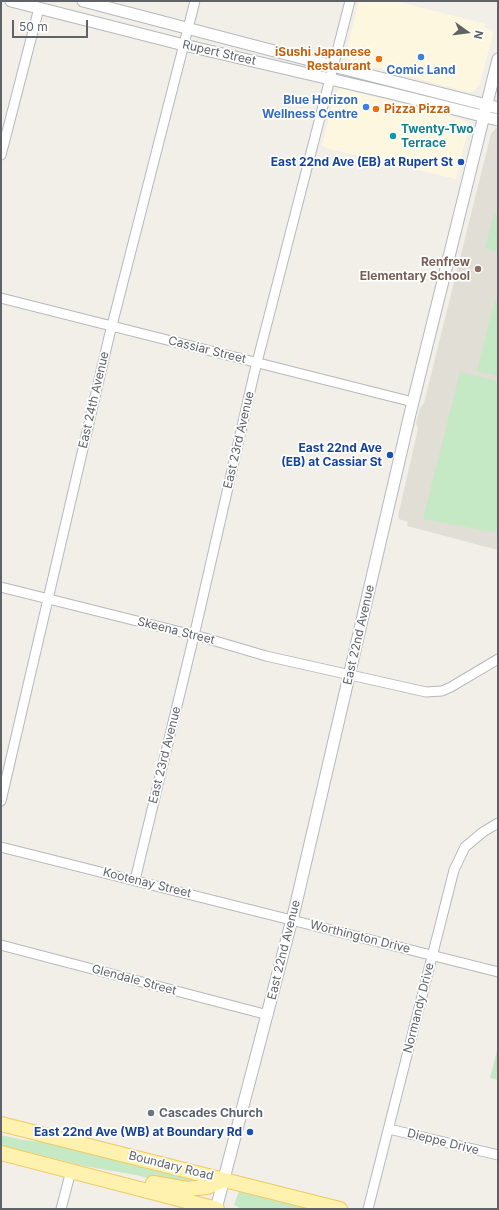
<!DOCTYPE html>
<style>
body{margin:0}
#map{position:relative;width:499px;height:1210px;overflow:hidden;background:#f1efe8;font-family:Inter,sans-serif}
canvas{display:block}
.frame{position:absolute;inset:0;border:2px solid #5f6368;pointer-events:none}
.north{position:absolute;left:447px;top:12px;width:40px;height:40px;-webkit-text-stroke:3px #fff;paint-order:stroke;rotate:104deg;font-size:11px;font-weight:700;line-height:16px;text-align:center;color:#5f6368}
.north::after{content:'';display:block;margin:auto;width:14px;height:18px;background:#5f6368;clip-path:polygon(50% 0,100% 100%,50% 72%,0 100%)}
.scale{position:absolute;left:12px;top:20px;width:76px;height:18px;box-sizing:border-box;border:2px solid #5f6368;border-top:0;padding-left:5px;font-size:12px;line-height:14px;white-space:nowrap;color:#5f6368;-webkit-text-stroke:3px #fff;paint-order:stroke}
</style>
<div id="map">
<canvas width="499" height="1210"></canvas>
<div class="frame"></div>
<div class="north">N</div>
<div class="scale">50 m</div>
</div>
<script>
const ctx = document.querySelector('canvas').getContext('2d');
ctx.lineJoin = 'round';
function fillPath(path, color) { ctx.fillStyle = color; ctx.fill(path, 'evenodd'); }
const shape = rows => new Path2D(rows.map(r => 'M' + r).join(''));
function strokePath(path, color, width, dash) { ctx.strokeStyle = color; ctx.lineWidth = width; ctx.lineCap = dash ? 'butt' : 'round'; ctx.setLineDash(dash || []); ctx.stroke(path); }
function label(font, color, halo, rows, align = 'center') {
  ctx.font = font + ' Inter,sans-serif'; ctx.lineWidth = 3.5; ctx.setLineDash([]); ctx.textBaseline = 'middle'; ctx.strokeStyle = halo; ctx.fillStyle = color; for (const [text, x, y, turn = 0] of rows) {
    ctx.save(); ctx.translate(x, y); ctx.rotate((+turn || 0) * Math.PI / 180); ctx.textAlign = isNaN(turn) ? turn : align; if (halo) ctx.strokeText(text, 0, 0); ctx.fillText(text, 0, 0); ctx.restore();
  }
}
fillPath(shape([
 [359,1,395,1,485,24,484,27,493,31,493,34,479,86,473,91,468,92,349,60,346,56,346,53],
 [344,89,461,119,466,122,469,126,456,179,326,148,322,145,335,96,338,90]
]), '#fef7e0');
fillPath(shape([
 [496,128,498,128,498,550,407,526,408,522,399,519,398,516,418,429,416,423,420,408,424,403,491,134]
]), '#e1ded6');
fillPath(shape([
 [494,214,498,215,498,252,485,248],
 [495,299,498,300,498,376,477,371],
 [460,372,498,381,498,533,423,519],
 [497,1051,498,1051,498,1080,490,1078],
 [1,1135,23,1140,52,1143,204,1182,167,1183,136,1175,84,1166,1,1145],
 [239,1191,316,1209,242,1209,234,1205]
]), '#c5e8c5');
const minor = shape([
 [1,155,39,8],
 [1,298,413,402],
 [1,587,205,638,266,656,426,692,442,691,451,687,498,659],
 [1,801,109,337,195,1],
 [1,847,498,972],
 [135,880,197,623,254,374,350,1],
 [1,945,268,1015],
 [389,1129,498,1155],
 [61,1209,71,1171],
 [368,1209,454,870,465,847,483,832,498,823]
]);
const tertiary = shape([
 [11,1,184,45,390,93,498,120],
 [83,1,282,53,498,108],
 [216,1209,295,908,410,414,498,59]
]);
const primary = shape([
 [1,1124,340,1209],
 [1,1153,217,1209],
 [153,1183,187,1189,207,1187,224,1180]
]);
strokePath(minor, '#b5b8bc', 11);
strokePath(tertiary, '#b5b8bc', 13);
strokePath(primary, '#f2c960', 16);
strokePath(minor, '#fff', 9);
strokePath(tertiary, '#fff', 11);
strokePath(primary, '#fff2af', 14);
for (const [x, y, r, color] of [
 [421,57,4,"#3f7fe0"],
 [379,59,4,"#e8710a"],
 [366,107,4,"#3f7fe0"],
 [376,109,4,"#e8710a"],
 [393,136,4,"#0f9aa8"],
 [461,162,4,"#1a4fb4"],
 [478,269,4,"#8d6e63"],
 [390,455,4,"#1a4fb4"],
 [151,1113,4,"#6b7280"],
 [250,1132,4,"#1a4fb4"]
]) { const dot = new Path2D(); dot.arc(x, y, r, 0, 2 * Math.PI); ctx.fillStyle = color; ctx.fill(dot); strokePath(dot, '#fff', 1.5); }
label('bold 12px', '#c56008', '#fff', [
 ["iSushi Japanese",371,52],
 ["Restaurant",371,66],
 ["Pizza Pizza",384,109,"left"]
], 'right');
label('12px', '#5f6368', '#fff', [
 ["Rupert Street",219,53,13],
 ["Cassiar Street",207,350,14],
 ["East 24th Avenue",94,400,-77],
 ["East 23rd Avenue",239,440,-77],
 ["Skeena Street",176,631,14],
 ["East 22nd Avenue",359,635,-77],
 ["East 23rd Avenue",165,755,-76],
 ["Kootenay Street",147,883,14],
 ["Worthington Drive",360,937,14],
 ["East 22nd Avenue",284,950,-76],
 ["Glendale Street",134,980,15],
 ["Normandy Drive",419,1008,-76],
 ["Dieppe Drive",443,1142,14],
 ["Boundary Road",171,1166,14]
]);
label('bold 12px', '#366cbe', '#fff', [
 ["Comic Land",421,70],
 ["Blue Horizon",358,100,"right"],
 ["Wellness Centre",358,114,"right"]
]);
label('bold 12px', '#0d838f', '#fff', [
 ["Twenty-Two",401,129],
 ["Terrace",401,143]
], 'left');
label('bold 12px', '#164399', '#fff', [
 ["East 22nd Ave (EB) at Rupert St",453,162],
 ["East 22nd Ave",382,448],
 ["(EB) at Cassiar St",382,462],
 ["East 22nd Ave (WB) at Boundary Rd",242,1132]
], 'right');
label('bold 12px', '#785e54', '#fff', [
 ["Renfrew",470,262],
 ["Elementary School",470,276]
], 'right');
label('bold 12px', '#5b616d', '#fff', [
 ["Cascades Church",159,1113]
], 'left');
</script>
